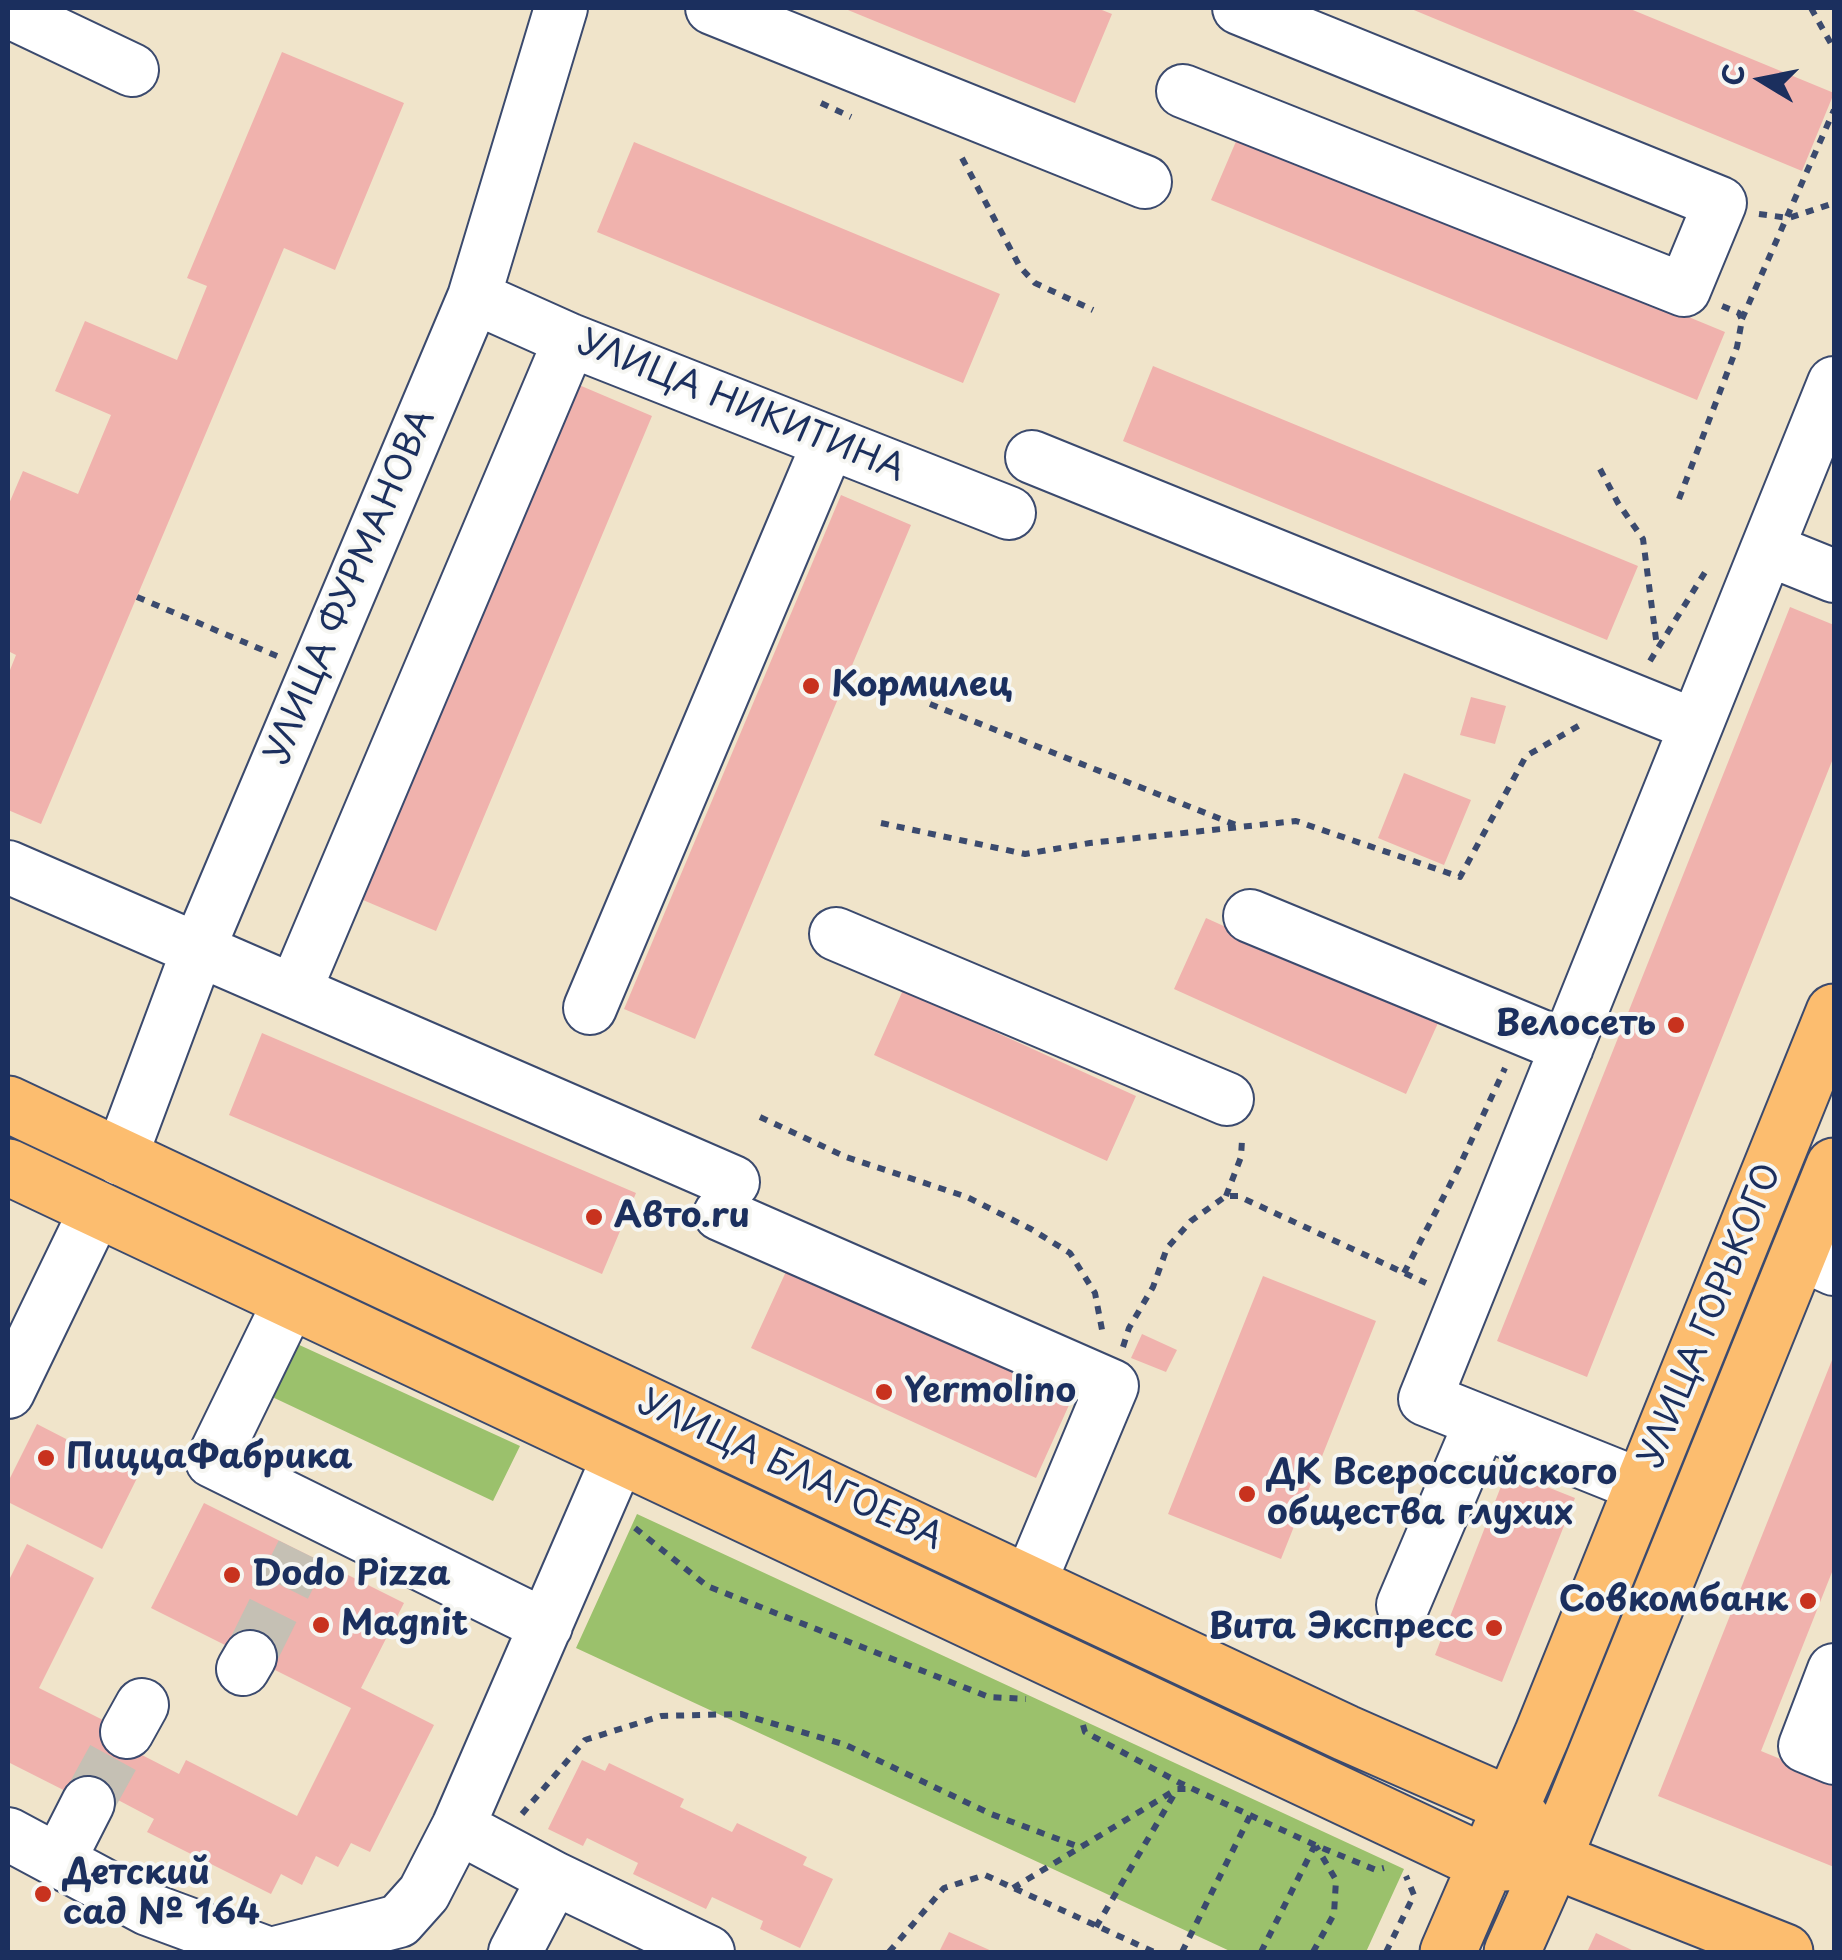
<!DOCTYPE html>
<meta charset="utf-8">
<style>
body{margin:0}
#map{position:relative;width:1842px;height:1960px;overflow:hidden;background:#f0e4ca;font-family:"Playpen Sans",sans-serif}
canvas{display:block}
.frame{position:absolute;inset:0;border:10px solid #1b2f5e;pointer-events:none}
.north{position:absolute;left:1712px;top:30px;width:100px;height:100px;-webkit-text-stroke:8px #f6f6f2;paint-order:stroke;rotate:280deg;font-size:28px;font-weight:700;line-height:40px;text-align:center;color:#1b2f5e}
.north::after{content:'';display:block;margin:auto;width:35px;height:45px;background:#1b2f5e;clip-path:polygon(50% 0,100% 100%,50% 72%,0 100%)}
</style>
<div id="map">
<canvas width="1842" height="1960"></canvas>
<div class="frame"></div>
<div class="north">С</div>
</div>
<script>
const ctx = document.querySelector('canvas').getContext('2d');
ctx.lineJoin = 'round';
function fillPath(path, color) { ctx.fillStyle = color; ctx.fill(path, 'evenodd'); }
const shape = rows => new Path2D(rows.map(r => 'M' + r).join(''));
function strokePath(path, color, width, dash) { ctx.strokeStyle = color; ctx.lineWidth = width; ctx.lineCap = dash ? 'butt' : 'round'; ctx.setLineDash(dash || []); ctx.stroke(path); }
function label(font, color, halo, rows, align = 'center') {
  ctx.font = font + ' "Playpen Sans",sans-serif'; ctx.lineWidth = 8; ctx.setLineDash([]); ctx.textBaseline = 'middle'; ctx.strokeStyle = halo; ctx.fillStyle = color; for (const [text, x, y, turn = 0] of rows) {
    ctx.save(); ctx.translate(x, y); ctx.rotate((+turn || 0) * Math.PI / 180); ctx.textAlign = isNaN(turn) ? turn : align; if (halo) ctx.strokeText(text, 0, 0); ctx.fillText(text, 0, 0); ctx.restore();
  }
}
fillPath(shape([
 [295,1343,520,1446,493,1501,268,1395],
 [637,1514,1404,1869,1366,1952,1232,1952,576,1648]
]), '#9bc16c');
fillPath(shape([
 [843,8,1097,8,1112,14,1075,103],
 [1409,8,1628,8,1834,93,1802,171],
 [282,52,404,103,335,270,284,248,41,824,8,810,8,675,16,655,8,651,8,506,23,471,78,494,111,415,55,391,85,321,177,360,207,286,187,278],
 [1240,132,1725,332,1697,400,1211,200],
 [634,142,1000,294,963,383,597,232],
 [1153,366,1638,566,1607,640,1123,441],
 [579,385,652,416,436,931,363,900],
 [841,495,911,525,695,1039,624,1009],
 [1790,607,1834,625,1834,756,1587,1377,1497,1341],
 [1471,697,1506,706,1495,744,1460,735],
 [1404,773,1471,800,1444,865,1378,838],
 [1206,918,1438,1023,1406,1094,1174,989],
 [903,990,1136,1096,1107,1161,874,1055],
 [262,1033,636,1193,602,1274,229,1115],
 [789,1265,1074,1394,1036,1478,751,1348],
 [1263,1276,1376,1321,1281,1559,1168,1514],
 [1142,1334,1177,1350,1166,1372,1131,1358],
 [1834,1355,1834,1567,1761,1751,1834,1781,1834,1867,1658,1796],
 [37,1424,138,1476,102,1549,8,1502,8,1482],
 [1507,1471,1575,1498,1502,1682,1435,1655],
 [204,1503,404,1603,361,1688,434,1725,370,1852,351,1843,338,1867,316,1856,302,1885,281,1874,271,1894,147,1832,154,1819,118,1800,111,1814,8,1762,8,1582,27,1544,94,1578,39,1688,147,1742,140,1754,179,1774,186,1760,297,1816,351,1708,151,1608],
 [582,1760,605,1771,609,1763,684,1799,680,1807,732,1832,737,1823,807,1857,803,1865,833,1879,800,1948,760,1929,763,1921,712,1897,706,1909,633,1874,638,1863,587,1838,583,1846,548,1829],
 [949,1932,994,1952,939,1952],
 [1596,1933,1636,1952,1587,1952]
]), '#f0b2ad');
strokePath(shape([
 [250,1657,302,1552],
 [88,1803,127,1732]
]), '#c5c0b4', 52, [52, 26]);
const minor = shape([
 [712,8,1145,182],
 [8,11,132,70],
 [1183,91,1684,290,1720,203,1239,8],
 [474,297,570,340,1009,513],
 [1032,457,1696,726,1767,549,1834,576],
 [1767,549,1834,383],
 [8,867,733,1182],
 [1250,916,1567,1047],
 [836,934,1227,1099],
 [295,990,570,340],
 [590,1008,829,442],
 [120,1159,198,950,474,297,561,8],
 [720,1214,1112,1386,1029,1584],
 [1799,1253,1834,1269],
 [290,1301,212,1461,546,1626],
 [8,1392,96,1210],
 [1642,1486,1425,1399,1696,726],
 [1403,1605,1481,1422],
 [243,1669,250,1657],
 [1834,1670,1805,1746,1834,1758],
 [127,1732,142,1705],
 [458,1827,554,1878,515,1952],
 [8,1834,148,1909,264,1952],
 [59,1860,88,1803],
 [554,1878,708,1952],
 [279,1952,399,1921,424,1893,458,1827,619,1456]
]);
const major = shape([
 [8,1104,1346,1733,1512,1806,1553,1860],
 [8,1167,1487,1864,1553,1860,1785,1952],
 [1448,1952,1542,1735,1834,1012],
 [1512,1952,1553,1860,1834,1166]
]);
strokePath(minor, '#3b4a6e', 56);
strokePath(major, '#3b4a6e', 59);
strokePath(shape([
 [1811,8,1834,49],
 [821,103,851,117],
 [962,158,1020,267,1035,283,1093,310],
 [1759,214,1789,218,1834,203],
 [1742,319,1834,110],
 [1600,469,1618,503,1643,539,1657,647],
 [1679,499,1737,347,1742,320,1739,313,1722,306],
 [137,597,277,656],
 [1650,661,1707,569],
 [930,704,1236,825],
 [881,823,1025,854,1090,843,1296,821,1460,877,1526,756,1580,725],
 [760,1117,846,1157,967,1197,1031,1229,1070,1253,1095,1293,1103,1335],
 [1226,1196,1241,1157,1242,1140],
 [1404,1273,1458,1169,1505,1068],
 [1123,1347,1129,1328,1153,1287,1167,1248,1191,1221,1226,1196,1238,1196,1426,1283],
 [635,1528,707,1586,989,1697,1026,1699],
 [1083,1725,1085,1732,1180,1783,1315,1845,1376,1870,1384,1868],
 [522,1814,585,1740,661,1716,741,1714,846,1745,991,1814,1082,1848],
 [1013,1888,1177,1789,1189,1789],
 [1096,1927,1175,1793],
 [889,1952,944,1888,985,1875,1154,1952],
 [1182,1952,1251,1814],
 [1261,1952,1315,1845],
 [1313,1952,1334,1914,1336,1880,1316,1846],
 [1386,1952,1414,1895,1406,1876]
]), '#3b4a6e', 6, [8, 8]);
strokePath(minor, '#fff', 52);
strokePath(major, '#fcbd6f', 55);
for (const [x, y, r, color] of [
 [811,686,10,"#c8321e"],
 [1676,1025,10,"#c8321e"],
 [594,1217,10,"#c8321e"],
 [884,1392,10,"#c8321e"],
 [46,1458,10,"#c8321e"],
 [1247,1494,10,"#c8321e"],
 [232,1575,10,"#c8321e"],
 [1808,1601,10,"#c8321e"],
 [321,1625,10,"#c8321e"],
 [1494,1628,10,"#c8321e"],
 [43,1894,10,"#c8321e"]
]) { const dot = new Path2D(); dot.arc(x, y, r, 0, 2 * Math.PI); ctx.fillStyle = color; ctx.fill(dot); strokePath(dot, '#f6f6f2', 4); }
label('35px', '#1b2f5e', '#f6f6f2', [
 ["УЛИЦА НИКИТИНА",741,407,22],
 ["УЛИЦА ФУРМАНОВА",351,587,-67],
 ["УЛИЦА ГОРЬКОГО",1711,1316,-68],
 ["УЛИЦА БЛАГОЕВА",790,1471,25]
]);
label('bold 35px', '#1b2f5e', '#f6f6f2', [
 ["Кормилец",831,686],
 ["Велосеть",1656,1025,"right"],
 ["Авто.ru",614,1217],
 ["Yermolino",904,1392],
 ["ПиццаФабрика",66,1458],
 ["ДК Всероссийского",1267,1474],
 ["общества глухих",1267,1514],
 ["Dodo Pizza",252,1575],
 ["Совкомбанк",1788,1601,"right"],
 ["Magnit",341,1625],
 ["Вита Экспресс",1474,1628,"right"],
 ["Детский",63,1874],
 ["сад № 164",63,1914]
], 'left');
</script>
